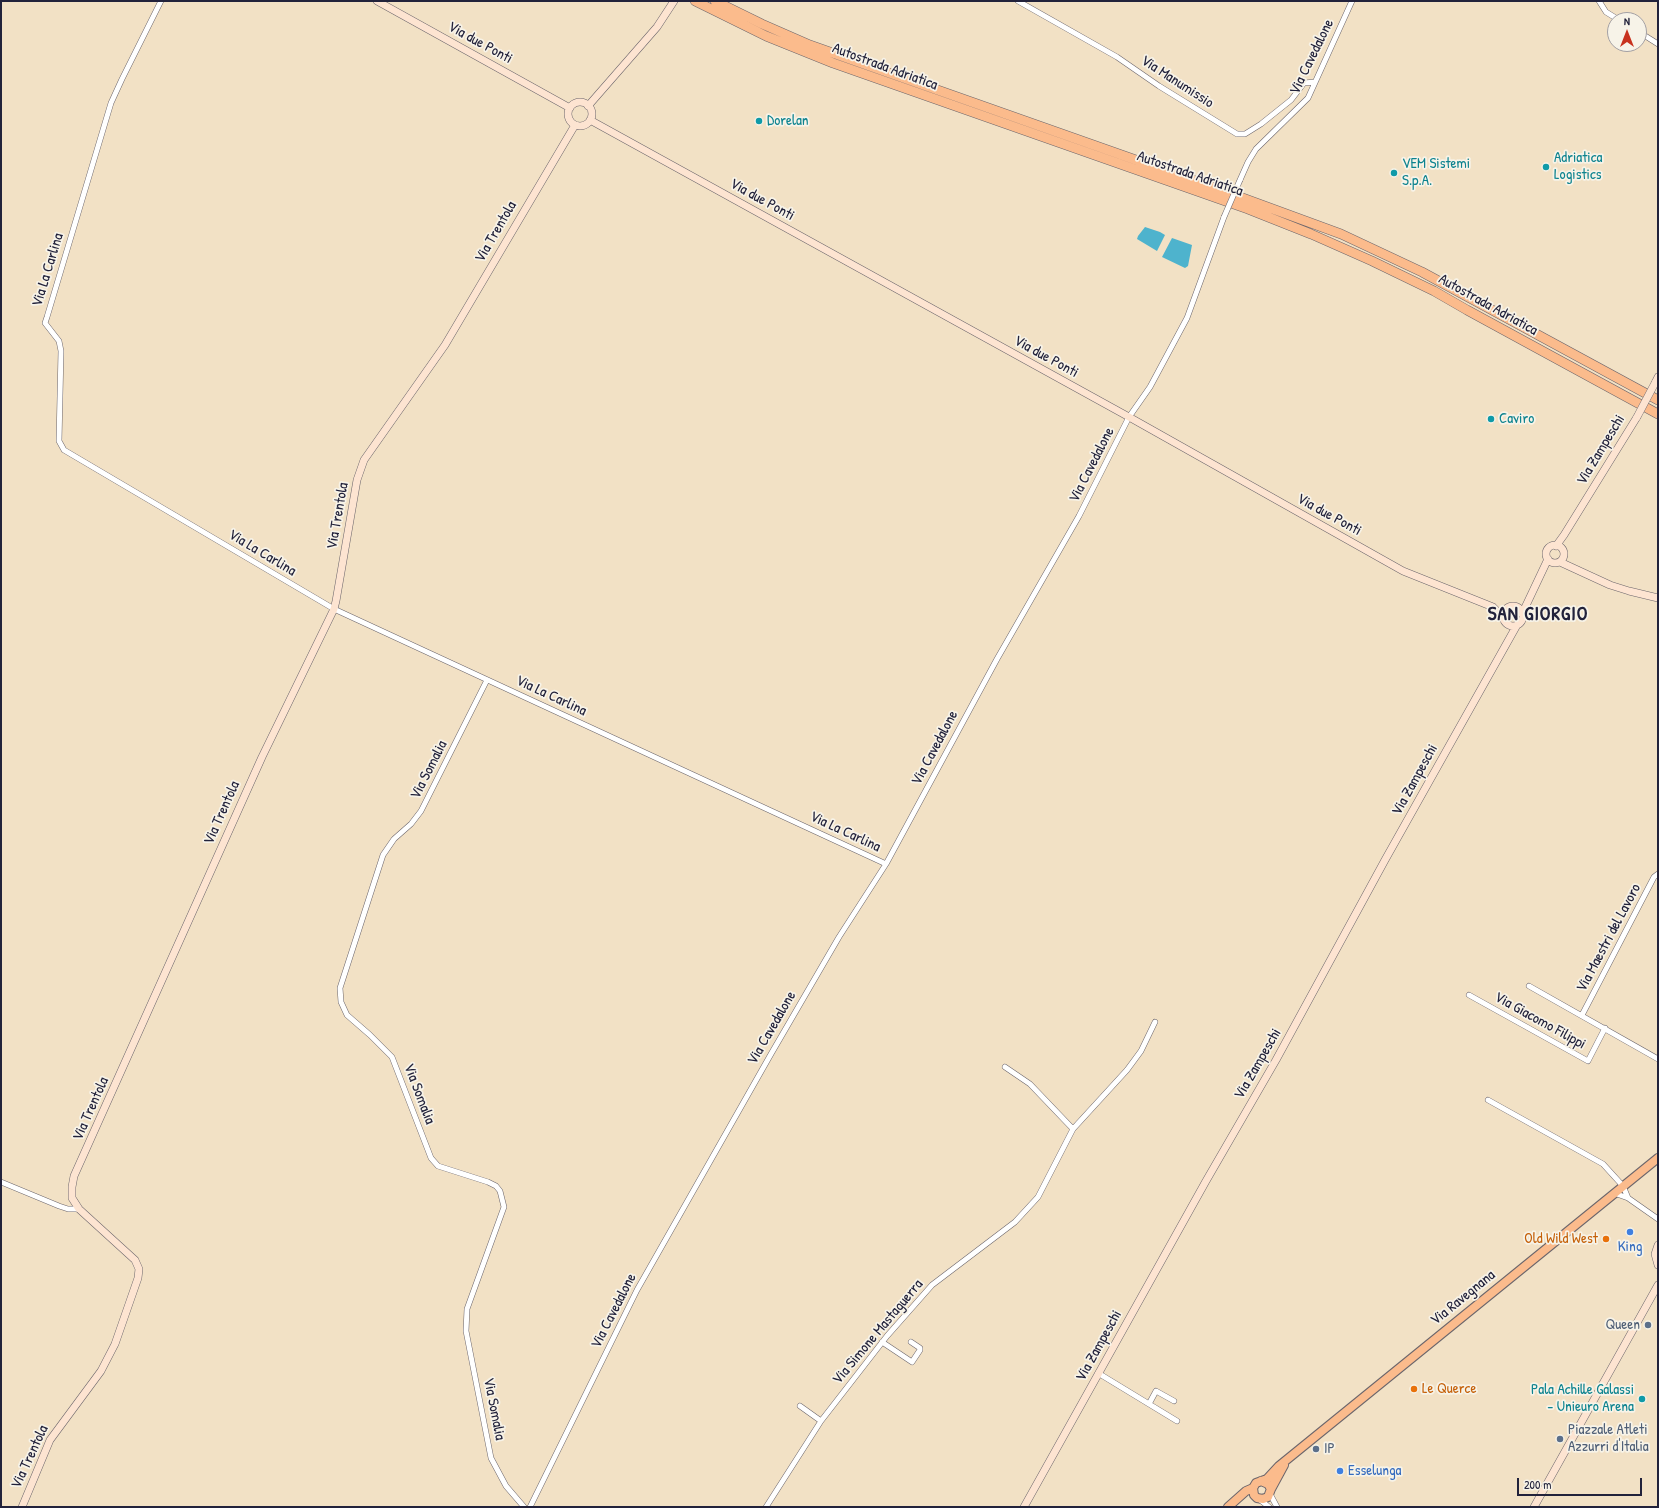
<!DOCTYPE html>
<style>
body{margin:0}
#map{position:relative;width:1659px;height:1508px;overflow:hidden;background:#f2e1c5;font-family:"Patrick Hand",sans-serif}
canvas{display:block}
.frame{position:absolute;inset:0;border:2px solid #22223b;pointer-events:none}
.north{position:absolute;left:1607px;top:12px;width:40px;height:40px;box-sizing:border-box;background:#f7f3e8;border:1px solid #a29fa3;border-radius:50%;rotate:0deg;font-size:11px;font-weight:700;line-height:16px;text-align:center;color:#22223b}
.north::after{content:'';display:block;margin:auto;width:14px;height:18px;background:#c8321e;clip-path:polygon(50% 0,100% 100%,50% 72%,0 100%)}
.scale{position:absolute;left:1517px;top:1478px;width:125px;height:18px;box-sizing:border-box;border:2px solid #22223b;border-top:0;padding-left:5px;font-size:12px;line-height:14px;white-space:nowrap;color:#22223b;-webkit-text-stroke:3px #f7f3e8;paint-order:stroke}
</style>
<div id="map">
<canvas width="1659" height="1508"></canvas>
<div class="frame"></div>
<div class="north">N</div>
<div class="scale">200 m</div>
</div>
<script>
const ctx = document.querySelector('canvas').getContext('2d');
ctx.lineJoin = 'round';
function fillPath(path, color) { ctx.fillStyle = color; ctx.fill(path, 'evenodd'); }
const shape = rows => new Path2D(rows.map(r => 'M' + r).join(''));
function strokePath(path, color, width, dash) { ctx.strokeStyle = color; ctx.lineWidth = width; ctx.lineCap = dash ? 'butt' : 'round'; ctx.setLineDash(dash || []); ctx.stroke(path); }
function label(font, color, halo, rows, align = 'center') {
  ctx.font = font + ' "Patrick Hand",sans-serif'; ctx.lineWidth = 3.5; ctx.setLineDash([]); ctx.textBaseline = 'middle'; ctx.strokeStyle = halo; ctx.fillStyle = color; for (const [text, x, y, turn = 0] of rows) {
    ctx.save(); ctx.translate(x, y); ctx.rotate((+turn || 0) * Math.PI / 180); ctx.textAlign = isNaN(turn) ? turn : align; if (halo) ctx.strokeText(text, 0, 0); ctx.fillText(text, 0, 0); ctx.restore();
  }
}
fillPath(shape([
 [1145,227,1160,232,1165,235,1157,251,1137,239,1138,236],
 [1172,238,1192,245,1188,266,1185,268,1162,257]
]), '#4eb3cd');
const street = shape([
 [161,1,122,79,111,103,47,317,45,323,59,341,61,351,59,441,64,450,334,609,886,864],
 [1018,1,1117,57,1159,86,1237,134,1245,134,1261,124,1291,100,1304,83,1315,82],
 [1599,1,1606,12,1619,20],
 [1639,32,1658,44],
 [1240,180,1248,162,1256,149,1308,98,1352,1],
 [487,680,421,811,411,824,394,839,383,855,340,988,341,1002,347,1015,370,1035,392,1057,431,1158,438,1166,488,1182,496,1186,500,1191,504,1207,467,1309,466,1331,491,1458,506,1486,524,1507],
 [1529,986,1658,1059],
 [1469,995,1588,1061,1605,1028],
 [1582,1015,1654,877,1658,874],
 [1005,1067,1030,1084,1073,1129],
 [1488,1100,1603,1164,1623,1186,1628,1198],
 [1,1182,59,1206,68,1209,79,1209],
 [1614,1193,1628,1198,1658,1219],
 [882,1342,912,1362,920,1350,920,1348,911,1342],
 [1098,1373,1149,1404],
 [1174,1401,1156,1391,1149,1404,1177,1421],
 [800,1406,821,1421],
 [1270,1494,1277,1507],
 [1259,1499,1269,1507],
 [530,1507,637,1290,771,1054,839,937,886,864,997,659,1079,516,1129,417,1150,387,1187,318,1224,217],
 [766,1507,821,1421,887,1336,932,1285,1015,1222,1038,1197,1073,1129,1127,1070,1141,1051,1155,1022]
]);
const secondary = shape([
 [377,1,570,108],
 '568 114a12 12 0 1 1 24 0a12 12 0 1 1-24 0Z',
 [588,106,657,27,674,1],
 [590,120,1129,417,1403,571,1493,607,1503,617],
 [1655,383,1658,377],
 '1546 554a9 9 0 1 1 18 0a9 9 0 1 1-18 0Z',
 [1556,546,1564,535,1637,417],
 [1560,562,1610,585,1629,591,1658,598],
 '1503 616a10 10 0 1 1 20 0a10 10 0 1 1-20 0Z',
 [1522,614,1548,559],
 [1658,1245,1655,1254,1658,1265],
 [22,1507,50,1440,101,1371,115,1344,138,1278,139,1269,135,1260,79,1209,72,1198,72,1187,74,1176,262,757,334,609,336,601,357,480,364,460,445,345,575,125],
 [1024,1507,1206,1181,1276,1060,1385,860,1517,625],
 [1534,1507,1658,1285]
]);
const primary = shape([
 [1261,1481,1268,1484,1271,1489,1268,1497,1263,1499,1257,1498,1254,1495,1253,1488,1256,1483,1267,1479,1279,1466,1658,1158],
 [1271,1489,1284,1465],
 [1228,1507,1246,1491,1253,1488]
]);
const highway = shape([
 [695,1,766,36,833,63,1248,209,1311,234,1372,261,1434,291,1467,310,1658,414],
 [715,1,762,24,810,45,1221,190,1341,234,1422,272,1658,400]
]);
strokePath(street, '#6b656b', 6);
strokePath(secondary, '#6b656b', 8);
strokePath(primary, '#6b656b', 10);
strokePath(highway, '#6b656b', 10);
strokePath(street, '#fff', 5);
strokePath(secondary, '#fde4d1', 7);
strokePath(primary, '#fbbb8c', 8);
strokePath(highway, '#fbbb8c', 9);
const streetBridge = shape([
 [1224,217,1240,180]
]);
const secondaryBridge = shape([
 [1637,417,1655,383]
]);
strokePath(streetBridge, '#6b656b', 6, []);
strokePath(secondaryBridge, '#6b656b', 8, []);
strokePath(streetBridge, '#fff', 5);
strokePath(secondaryBridge, '#fde4d1', 7);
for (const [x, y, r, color] of [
 [759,121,4,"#0f9aa8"],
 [1546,167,4,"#0f9aa8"],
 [1394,173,4,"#0f9aa8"],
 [1491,419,4,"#0f9aa8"],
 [1630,1232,4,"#3f7fe0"],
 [1606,1239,4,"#e8710a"],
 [1648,1325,4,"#5c6f8a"],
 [1414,1389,4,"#e8710a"],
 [1642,1399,4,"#0f9aa8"],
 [1560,1439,4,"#5c6f8a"],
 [1316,1449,4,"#5c6f8a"],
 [1340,1471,4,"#3f7fe0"]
]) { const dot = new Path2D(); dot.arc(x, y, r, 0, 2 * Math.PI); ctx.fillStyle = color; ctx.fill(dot); strokePath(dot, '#f7f3e8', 1.5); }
label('15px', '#22223b', '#f7f3e8', [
 ["Via due Ponti",480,43,29],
 ["Via Cavedalone",1312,57,-64],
 ["Autostrada Adriatica",885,67,20],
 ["Via Manumissio",1177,82,33],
 ["Autostrada Adriatica",1190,174,19],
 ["Via due Ponti",762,200,29],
 ["Via Trentola",496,232,-60],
 ["Via La Carlina",48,270,-73],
 ["Autostrada Adriatica",1488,305,29],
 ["Via due Ponti",1046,357,29],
 ["Via Zampeschi",1601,450,-59],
 ["Via Cavedalone",1092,465,-63],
 ["Via due Ponti",1329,515,29],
 ["Via Trentola",338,516,-80],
 ["Via La Carlina",262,553,31],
 ["Via La Carlina",551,696,25],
 ["Via Cavedalone",935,748,-62],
 ["Via Somalia",429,770,-63],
 ["Via Zampeschi",1415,780,-61],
 ["Via Trentola",222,813,-66],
 ["Via La Carlina",845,832,25],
 ["Via Maestri del Lavoro",1609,938,-62],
 ["Via Giacomo Filippi",1540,1021,29],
 ["Via Cavedalone",772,1028,-60],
 ["Via Zampeschi",1258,1064,-60],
 ["Via Somalia",419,1094,69],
 ["Via Trentola",91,1109,-66],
 ["Via Ravegnana",1463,1298,-39],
 ["Via Cavedalone",614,1311,-63],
 ["Via Simone Mastaguerra",878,1332,-50],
 ["Via Zampeschi",1099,1346,-61],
 ["Via Somalia",494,1409,79],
 ["Via Trentola",30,1457,-65]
]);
label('15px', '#0d838f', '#f7f3e8', [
 ["Dorelan",767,121],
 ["Adriatica",1554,158],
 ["Logistics",1554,175],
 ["VEM Sistemi",1402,164],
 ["S.p.A.",1402,181],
 ["Caviro",1499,419],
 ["Pala Achille Galassi",1634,1390,"right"],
 ["- Unieuro Arena",1634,1407,"right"]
], 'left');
label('15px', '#c56008', '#f7f3e8', [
 ["Old Wild West",1598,1239],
 ["Le Querce",1422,1389,"left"]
], 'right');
label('15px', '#366cbe', '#f7f3e8', [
 ["King",1630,1247],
 ["Esselunga",1348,1471,"left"]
]);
label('15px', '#4e5e75', '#f7f3e8', [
 ["Queen",1640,1325,"right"],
 ["Piazzale Atleti",1568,1430],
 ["Azzurri d'Italia",1568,1447],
 ["IP",1324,1449]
], 'left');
ctx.letterSpacing = '1px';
label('bold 19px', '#22223b', '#f7f3e8', [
 ["SAN GIORGIO",1538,615]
]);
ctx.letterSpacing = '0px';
</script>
